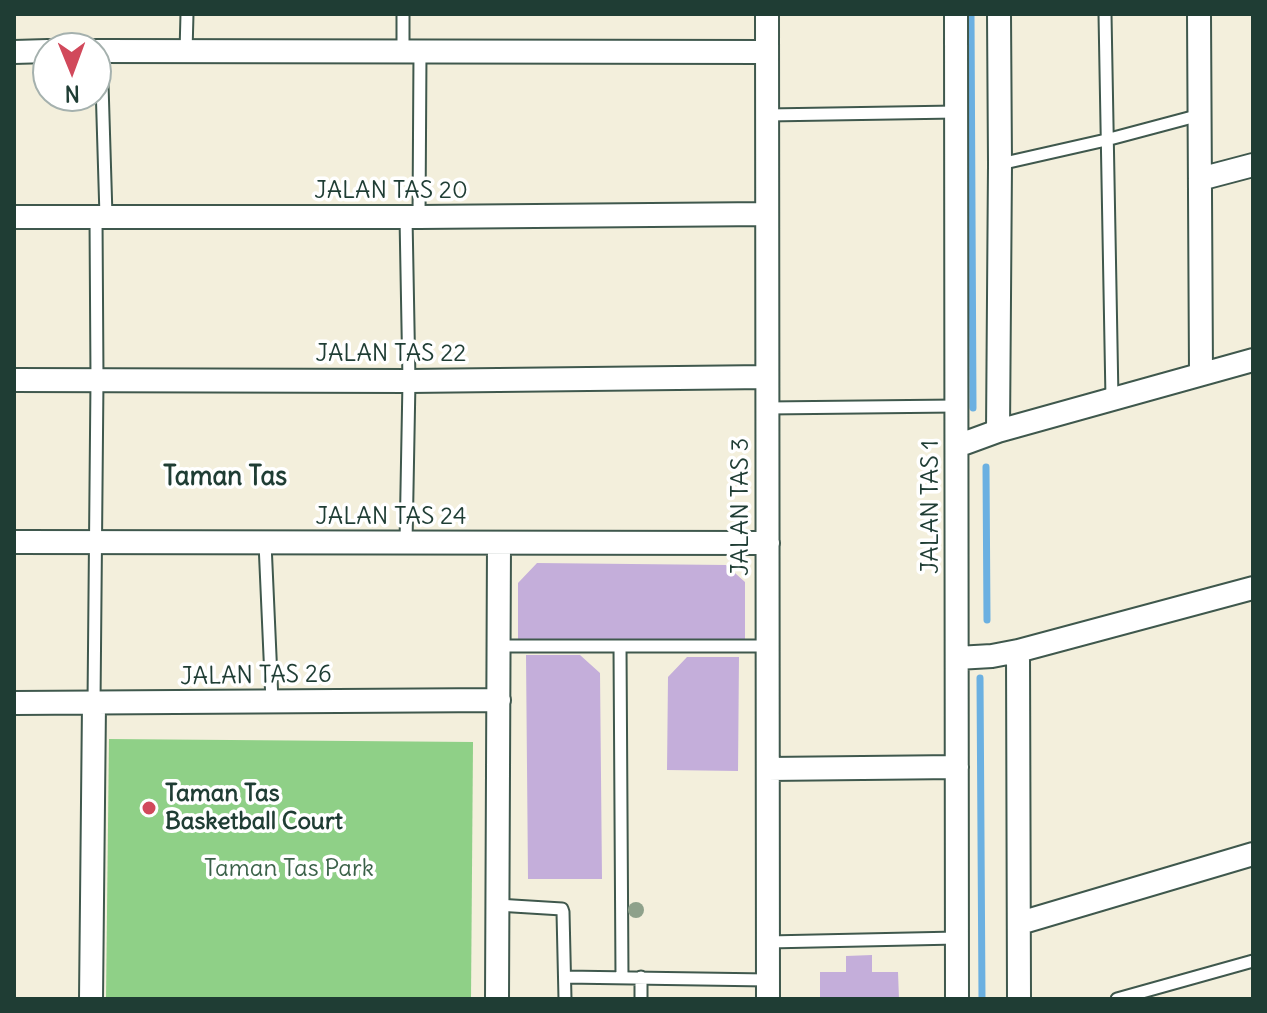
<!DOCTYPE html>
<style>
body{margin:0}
#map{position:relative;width:1267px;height:1013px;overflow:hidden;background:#f3efdc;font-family:Delius,sans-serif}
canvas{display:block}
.frame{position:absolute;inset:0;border:16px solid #1f3d34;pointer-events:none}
.north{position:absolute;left:32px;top:32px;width:80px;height:80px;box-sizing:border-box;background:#fff;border:2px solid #a5b1ae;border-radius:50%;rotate:179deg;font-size:22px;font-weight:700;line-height:32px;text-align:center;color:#1f3d34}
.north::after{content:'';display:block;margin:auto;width:28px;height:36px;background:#d1495b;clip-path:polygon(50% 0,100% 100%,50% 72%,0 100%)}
</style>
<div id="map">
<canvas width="1267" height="1013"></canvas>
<div class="frame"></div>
<div class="north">N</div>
</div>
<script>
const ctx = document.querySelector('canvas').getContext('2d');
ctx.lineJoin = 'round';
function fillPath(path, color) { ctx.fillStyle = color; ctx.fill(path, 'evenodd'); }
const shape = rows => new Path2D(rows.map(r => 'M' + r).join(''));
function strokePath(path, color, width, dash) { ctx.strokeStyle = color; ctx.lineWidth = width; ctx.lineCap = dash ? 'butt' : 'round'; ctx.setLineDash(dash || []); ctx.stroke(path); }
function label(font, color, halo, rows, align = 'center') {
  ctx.font = font + ' Delius,sans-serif'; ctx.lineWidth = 7; ctx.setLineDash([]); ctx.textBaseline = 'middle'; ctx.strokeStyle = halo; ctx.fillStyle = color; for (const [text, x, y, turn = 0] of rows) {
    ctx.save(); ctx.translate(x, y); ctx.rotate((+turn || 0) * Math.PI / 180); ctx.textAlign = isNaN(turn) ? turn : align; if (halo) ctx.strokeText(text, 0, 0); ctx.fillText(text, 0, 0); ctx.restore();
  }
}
fillPath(shape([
 [109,739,473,742,471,999,106,999]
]), '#8fd087');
strokePath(shape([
 [971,14,973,408],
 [986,467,987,620],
 [980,678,982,999]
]), '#6bb0e1', 7);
fillPath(shape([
 [537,563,726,565,745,582,745,639,518,641,518,583],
 [526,655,580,655,600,673,602,879,528,879],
 [687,657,739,657,738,771,667,770,668,677],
 [872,955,872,972,898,972,899,999,820,999,820,972,846,972,846,956]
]), '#c4aeda');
const service = shape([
 [403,14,403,52],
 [1105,14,1112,399],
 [101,51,106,216],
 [186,52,187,14],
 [767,115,956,112],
 [1000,164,1106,140,1200,115],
 [419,217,420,53],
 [767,408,956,406],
 [265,543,272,701],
 [406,543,409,381,406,217],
 [499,646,767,646],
 [620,646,622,977],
 [94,703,97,380,96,217],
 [497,905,562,909,563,912,565,999],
 [768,942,957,938],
 [565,977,768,980],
 [641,999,641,977],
 [1117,999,1253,961]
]);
const minor = shape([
 [767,14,768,999],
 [956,14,957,999],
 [1199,14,1201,374],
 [96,51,767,52],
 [14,52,48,51],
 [1200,179,1253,165],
 [14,217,419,217,767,214],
 [14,380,409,381,767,377],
 [998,431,1000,164,999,14],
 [957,446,998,431,1253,360],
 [14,542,768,543],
 [1018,651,1019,999],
 [957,658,992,656,1018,651,1253,588],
 [14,703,499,700],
 [768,769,957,767],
 [1020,923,1253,854],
 [91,999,94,704],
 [497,999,499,543]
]);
strokePath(service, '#3f584d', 15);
strokePath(minor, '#3f584d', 26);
strokePath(service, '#fff', 11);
strokePath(minor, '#fff', 22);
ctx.fillStyle = '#8ea18b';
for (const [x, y] of [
 [636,910]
]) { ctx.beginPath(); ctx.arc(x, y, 8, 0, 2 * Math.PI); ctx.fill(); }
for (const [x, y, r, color] of [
 [149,808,8,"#d1495b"]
]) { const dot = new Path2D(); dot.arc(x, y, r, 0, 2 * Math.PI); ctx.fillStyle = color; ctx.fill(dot); strokePath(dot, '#fff', 3); }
label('24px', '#1f3d34', '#fff', [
 ["JALAN TAS 20",391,191],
 ["JALAN TAS 22",391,354],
 ["JALAN TAS 3",741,507,-90],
 ["JALAN TAS 1",931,507,-90],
 ["JALAN TAS 24",391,517],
 ["JALAN TAS 26",256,676,-1]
]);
label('bold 24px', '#1f3d34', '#fff', [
 ["Taman Tas",165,794],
 ["Basketball Court",165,822]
], 'left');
label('24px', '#3b6249', '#fff', [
 ["Taman Tas Park",289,869]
]);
label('bold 26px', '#1f3d34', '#fff', [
 ["Taman Tas",225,478]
]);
</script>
